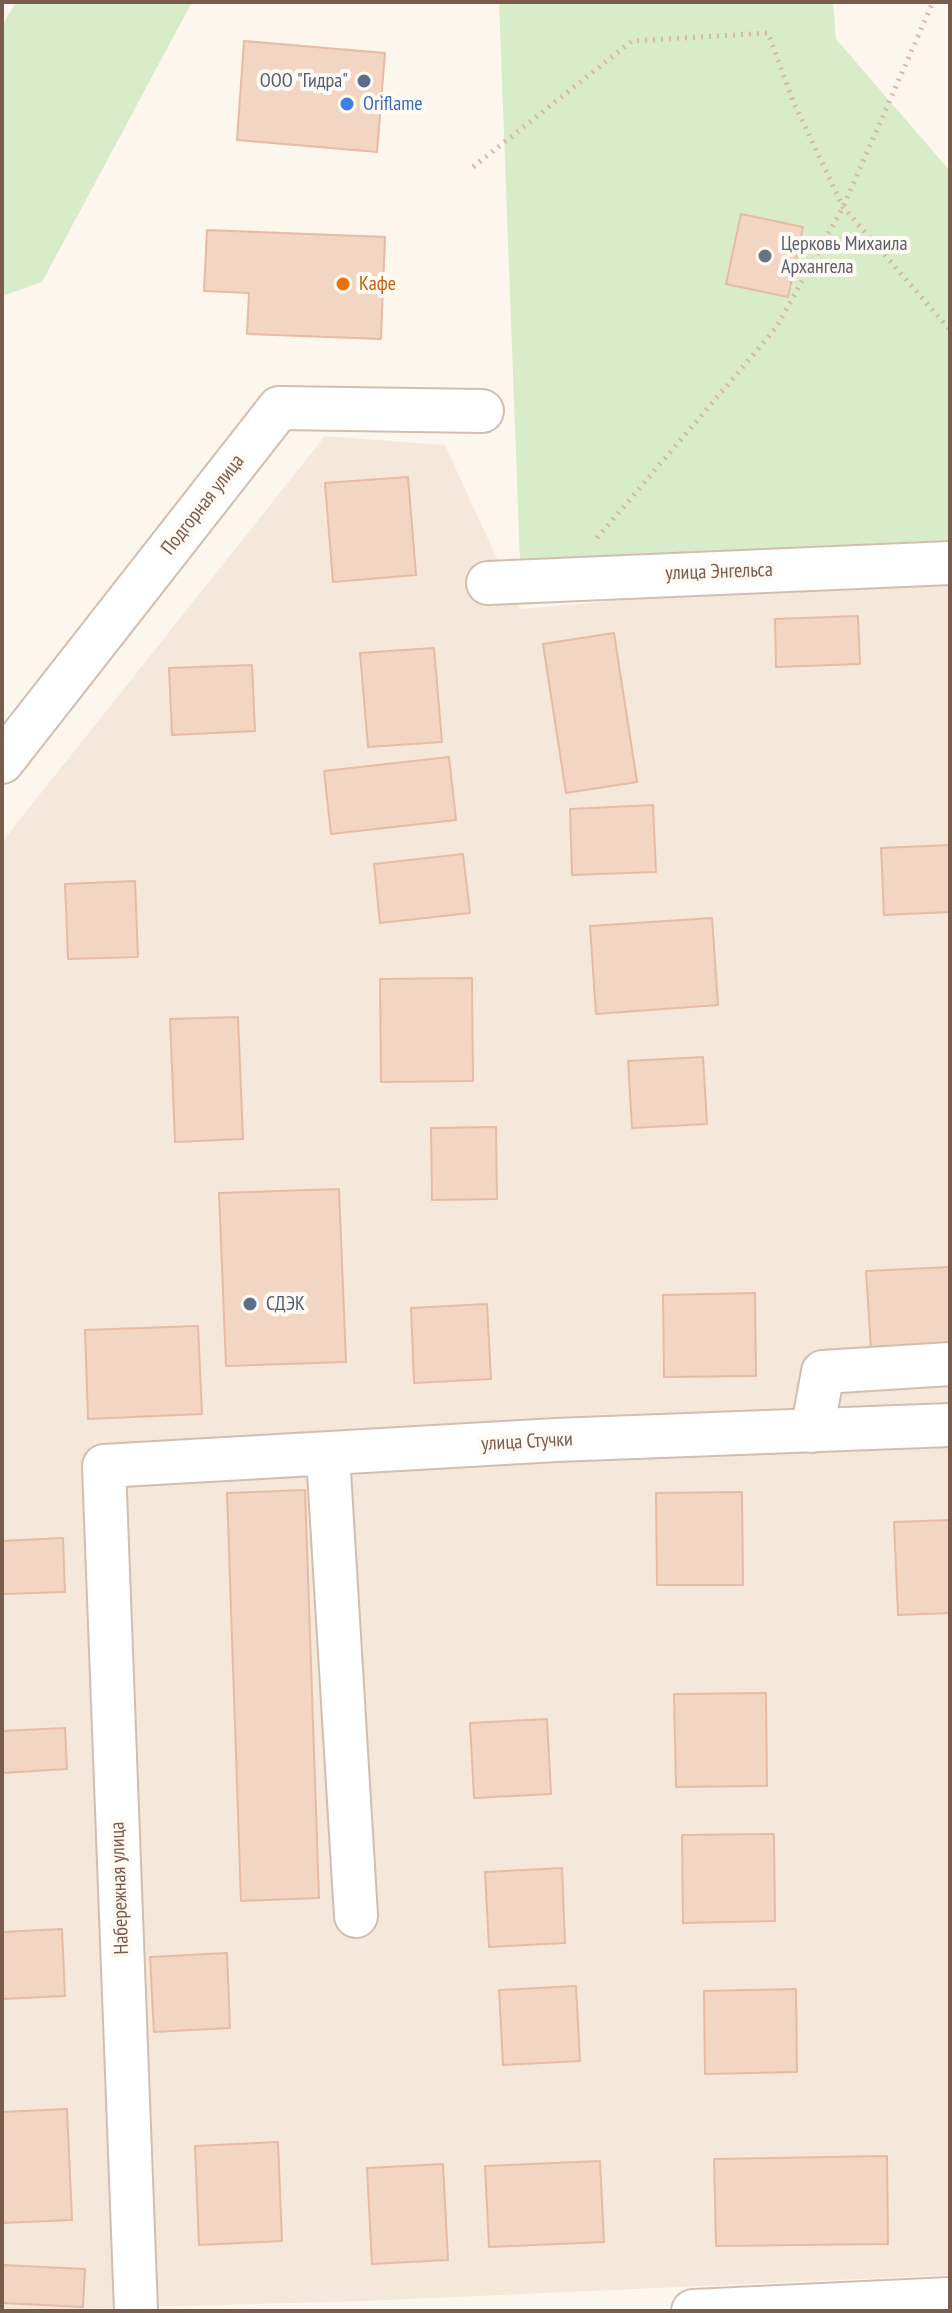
<!DOCTYPE html>
<meta charset="utf-8">
<style>
body{margin:0}
#map{position:relative;width:952px;height:2313px;overflow:hidden;background:#fdf6ec;font-family:"PT Sans Narrow",sans-serif}
canvas{display:block}
.frame{position:absolute;inset:0;border:4px solid #7a5c4d;pointer-events:none}
</style>
<div id="map">
<canvas width="952" height="2313"></canvas>
<div class="frame"></div>
</div>
<script>
const ctx = document.querySelector('canvas').getContext('2d');
ctx.lineJoin = 'round';
function fillPath(path, color) { ctx.fillStyle = color; ctx.fill(path, 'evenodd'); }
const shape = rows => new Path2D(rows.map(r => 'M' + r).join(''));
function strokePath(path, color, width, dash) { ctx.strokeStyle = color; ctx.lineWidth = width; ctx.lineCap = dash ? 'butt' : 'round'; ctx.setLineDash(dash || []); ctx.stroke(path); }
function label(font, color, halo, rows, align = 'center') {
  ctx.font = font + ' "PT Sans Narrow",sans-serif'; ctx.lineWidth = 8; ctx.setLineDash([]); ctx.textBaseline = 'middle'; ctx.strokeStyle = halo; ctx.fillStyle = color; for (const [text, x, y, turn = 0] of rows) {
    ctx.save(); ctx.translate(x, y); ctx.rotate((+turn || 0) * Math.PI / 180); ctx.textAlign = isNaN(turn) ? turn : align; if (halo) ctx.strokeText(text, 0, 0); ctx.fillText(text, 0, 0); ctx.restore();
  }
}
fillPath(shape([
 [325,436,445,445,520,609,950,572,950,2275,365,2301,2,2311,2,842]
]), '#f5e8da');
fillPath(shape([
 [16,2,192,2,42,282,2,296,2,26],
 [499,2,833,2,836,39,950,171,950,540,520,560]
]), '#d8ecc9');
const building = shape([
 [244,41,385,53,377,152,237,140,244,41],
 [741,214,803,227,788,297,726,284,741,214],
 [207,230,385,237,381,339,247,334,249,293,204,291,207,230],
 [408,477,416,575,333,582,325,483,408,477],
 [858,616,860,664,776,667,775,619,858,616],
 [614,633,637,782,566,793,543,644,614,633],
 [434,648,442,742,368,747,360,653,434,648],
 [252,665,255,731,172,735,169,668,252,665],
 [449,757,456,820,331,834,324,771,449,757],
 [653,805,656,872,572,875,570,809,653,805],
 [950,845,950,912,884,915,881,848,950,845],
 [463,854,470,913,380,923,374,864,463,854],
 [135,881,138,957,68,959,65,884,135,881],
 [712,918,718,1005,596,1014,590,926,712,918],
 [472,978,473,1081,381,1082,380,979,472,978],
 [238,1017,243,1139,175,1142,170,1019,238,1017],
 [703,1057,707,1124,632,1128,628,1061,703,1057],
 [496,1127,497,1199,432,1200,431,1128,496,1127],
 [339,1189,346,1362,226,1366,219,1193,339,1189],
 [950,1267,950,1344,871,1349,866,1271,950,1267],
 [755,1293,756,1376,664,1377,663,1295,755,1293],
 [487,1304,491,1379,414,1383,411,1308,487,1304],
 [198,1326,202,1414,88,1419,85,1330,198,1326],
 [305,1490,319,1898,241,1901,227,1493,305,1490],
 [742,1492,743,1585,657,1585,656,1493,742,1492],
 [950,1520,950,1613,898,1615,894,1522,950,1520],
 [63,1538,65,1592,2,1594,2,1541,63,1538],
 [766,1693,767,1786,676,1787,674,1694,766,1693],
 [547,1719,551,1794,474,1798,470,1723,547,1719],
 [65,1728,67,1769,2,1773,2,1731,65,1728],
 [774,1834,775,1921,683,1923,682,1835,774,1834],
 [562,1868,565,1943,489,1947,485,1872,562,1868],
 [62,1929,65,1996,2,1999,2,1932,62,1929],
 [227,1953,230,2028,154,2032,150,1957,227,1953],
 [576,1986,580,2061,503,2065,499,1990,576,1986],
 [796,1989,797,2072,705,2074,704,1991,796,1989],
 [67,2109,72,2220,2,2223,2,2112,67,2109],
 [278,2142,282,2241,199,2245,195,2146,278,2142],
 [887,2156,888,2244,716,2246,714,2159,887,2156],
 [600,2161,604,2242,489,2247,485,2166,600,2161],
 [443,2164,448,2260,372,2264,367,2168,443,2164],
 [2,2265,85,2269,83,2307,2,2303,2,2265]
]);
fillPath(building, '#f3d5c3');
strokePath(building, '#e6bba3', 2);
const minor = shape([
 [488,583,950,563],
 [2,762,279,408,482,411],
 [812,1431,823,1372,950,1364],
 [328,1455,356,1916],
 [136,2311,104,1466,556,1440,950,1425],
 [693,2311,950,2299]
]);
strokePath(minor, '#d1beb0', 46);
strokePath(shape([
 [473,167,632,41,768,33,793,101,843,207,950,330],
 [597,538,776,328,843,207,933,2]
]), '#d9b8a5', 5, [2, 6]);
strokePath(minor, '#fff', 42);
for (const [x, y, r, color] of [
 [364,81,8,"#5c6f8a"],
 [347,104,8,"#3f7fe0"],
 [765,256,8,"#6b7280"],
 [343,284,8,"#e8710a"],
 [250,1304,8,"#5c6f8a"]
]) { const dot = new Path2D(); dot.arc(x, y, r, 0, 2 * Math.PI); ctx.fillStyle = color; ctx.fill(dot); strokePath(dot, '#fffaf3', 3); }
label('20px', '#4e5e75', '#fffaf3', [
 ["ООО \"Гидра\"",348,81],
 ["СДЭК",266,1304,"left"]
], 'right');
label('20px', '#366cbe', '#fffaf3', [
 ["Oriflame",363,104]
], 'left');
label('20px', '#5b616d', '#fffaf3', [
 ["Церковь Михаила",781,244],
 ["Архангела",781,267]
], 'left');
label('20px', '#c56008', '#fffaf3', [
 ["Кафе",359,284]
], 'left');
label('20px', '#7a5c4d', '#fffaf3', [
 ["Подгорная улица",203,505,-52],
 ["улица Энгельса",719,572,-2],
 ["улица Стучки",527,1442,-3],
 ["Набережная улица",120,1888,-92]
]);
</script>
